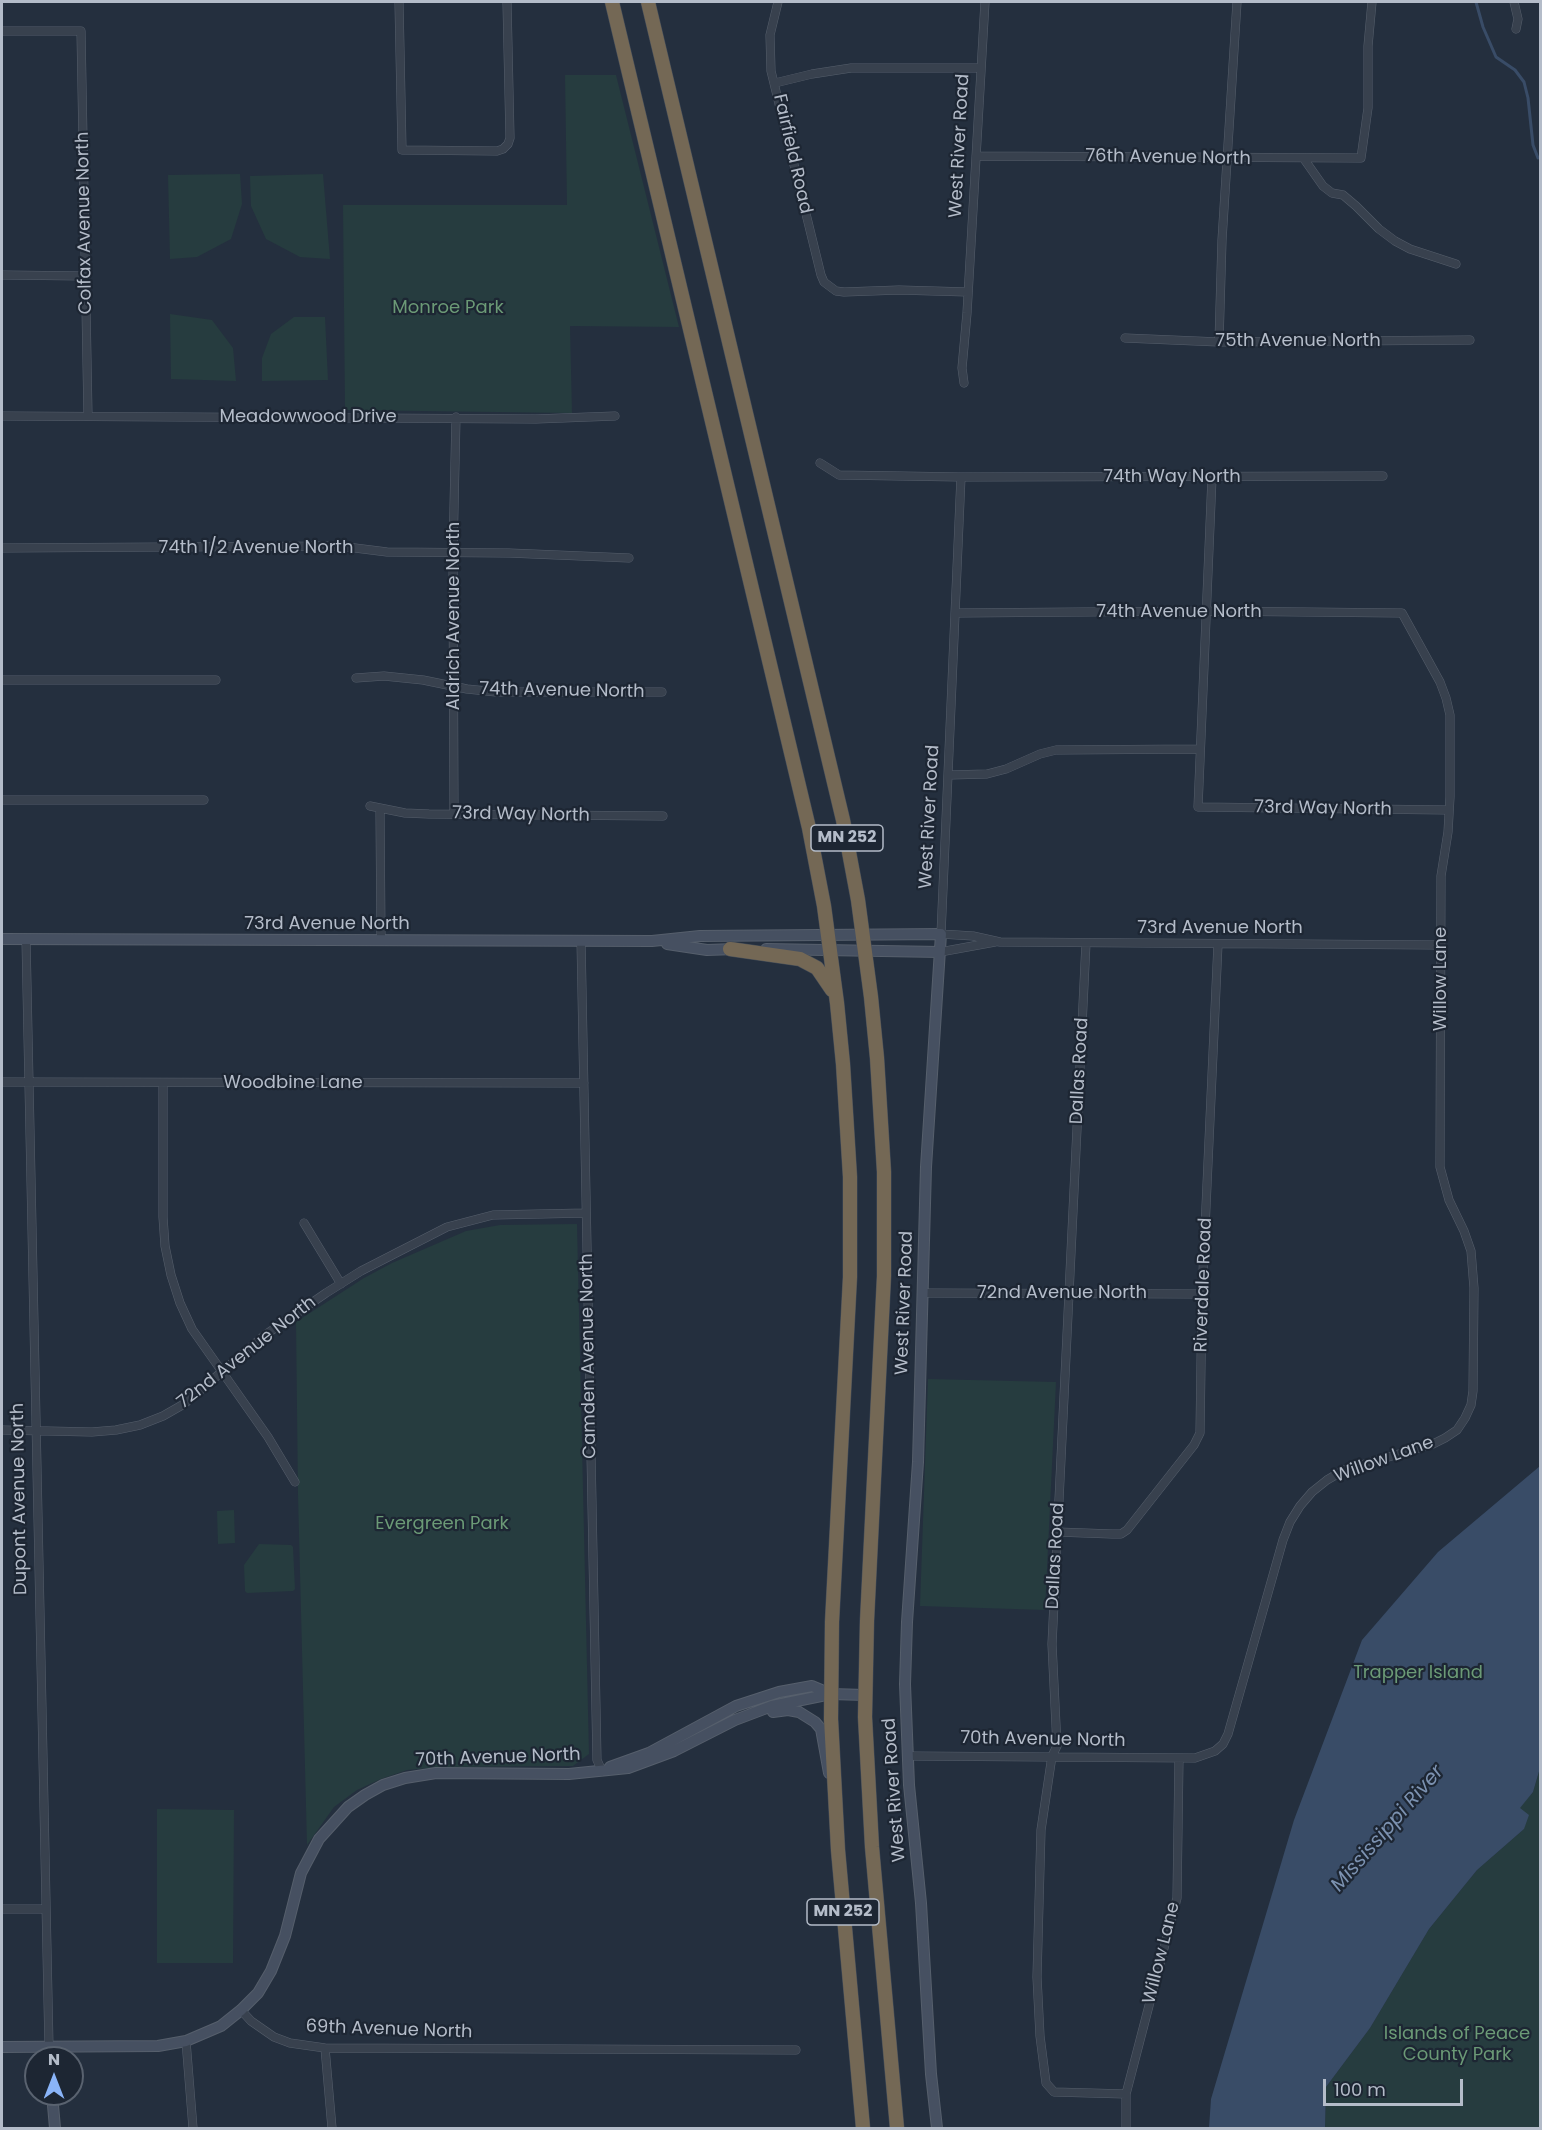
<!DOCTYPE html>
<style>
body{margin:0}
#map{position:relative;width:1542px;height:2130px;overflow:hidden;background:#242f3e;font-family:Poppins,sans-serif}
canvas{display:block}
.frame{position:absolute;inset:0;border:3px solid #b4bcc9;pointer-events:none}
.north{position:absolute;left:24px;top:2046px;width:60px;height:60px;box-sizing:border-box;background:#1d2633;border:2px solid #59626f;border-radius:50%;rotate:0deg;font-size:16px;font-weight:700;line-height:24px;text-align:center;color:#b4bcc9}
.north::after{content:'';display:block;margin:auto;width:21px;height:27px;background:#8ab4f8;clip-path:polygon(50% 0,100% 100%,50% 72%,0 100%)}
.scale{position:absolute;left:1323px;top:2079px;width:140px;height:27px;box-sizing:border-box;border:3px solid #b4bcc9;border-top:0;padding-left:8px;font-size:18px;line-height:21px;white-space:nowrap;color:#b4bcc9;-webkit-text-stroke:4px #1d2633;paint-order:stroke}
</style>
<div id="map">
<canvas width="1542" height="2130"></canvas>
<div class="frame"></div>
<div class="north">N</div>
<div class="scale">100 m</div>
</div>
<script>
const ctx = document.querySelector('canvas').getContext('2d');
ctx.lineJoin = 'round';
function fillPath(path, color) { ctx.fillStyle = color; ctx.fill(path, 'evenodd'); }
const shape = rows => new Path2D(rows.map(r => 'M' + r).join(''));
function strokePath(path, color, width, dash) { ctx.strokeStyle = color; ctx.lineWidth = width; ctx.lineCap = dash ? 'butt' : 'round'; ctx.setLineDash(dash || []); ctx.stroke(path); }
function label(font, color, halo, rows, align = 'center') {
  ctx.font = font + ' Poppins,sans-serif'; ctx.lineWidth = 4.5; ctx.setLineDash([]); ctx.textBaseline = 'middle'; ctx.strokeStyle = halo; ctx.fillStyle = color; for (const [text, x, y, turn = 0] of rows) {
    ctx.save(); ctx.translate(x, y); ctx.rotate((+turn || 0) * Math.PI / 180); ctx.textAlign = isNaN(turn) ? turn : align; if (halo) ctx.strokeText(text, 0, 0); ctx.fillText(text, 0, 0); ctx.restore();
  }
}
fillPath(shape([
 [565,75,616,75,679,327,570,326,572,413,345,410,343,205,567,205],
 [240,174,242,204,231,239,197,257,170,259,168,175],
 [323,174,330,259,300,257,266,239,251,206,250,176],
 [170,314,212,320,233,348,236,381,171,379],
 [294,317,325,317,328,380,262,381,262,358,271,334],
 [577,1224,589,1754,573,1766,438,1767,407,1770,381,1779,357,1790,334,1807,307,1845,298,1495,296,1322,364,1278,392,1263,466,1231,500,1225],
 [928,1379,1056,1382,1045,1610,920,1606],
 [234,1510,235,1543,218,1544,217,1511],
 [259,1544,291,1545,293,1547,295,1589,293,1591,247,1593,245,1591,244,1565],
 [1540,1768,1540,2128,1325,2128,1326,2087,1370,2028,1429,1929,1477,1870,1524,1829,1519,1808,1533,1792],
 [157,1809,234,1810,233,1963,157,1963]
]), '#263c3f');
fillPath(shape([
 [1540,1466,1540,1768,1533,1792,1520,1808,1529,1815,1524,1829,1477,1870,1429,1929,1370,2028,1326,2087,1325,2128,1209,2128,1211,2099,1294,1820,1362,1640,1438,1552]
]), '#394c67');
strokePath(shape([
 [1476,2,1483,27,1496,57,1515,70,1524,82,1528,98,1533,145,1538,158,1540,157]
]), '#394c67', 3);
const street = shape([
 [399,2,402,150,497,151,503,149,508,144,510,138,507,2],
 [778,2,770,35,771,71,821,275,824,282,836,291,844,292,899,290,968,292],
 [1514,2,1518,19,1516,29],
 [2,31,81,31,88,416],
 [775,83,812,74,851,68,981,68],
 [976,156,1361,158,1368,108,1368,46,1372,2],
 [1304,159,1323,186,1332,193,1343,195,1356,206,1379,229,1395,241,1410,249,1456,264],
 [2,275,85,276],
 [1125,338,1219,342,1470,340],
 [1219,342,1222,240,1237,2],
 [964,383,962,368,967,313,985,2],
 [2,416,536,419,615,416],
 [820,463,839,475,961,477,1383,476],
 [961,477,941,934,973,936,1000,942,1441,945],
 [1212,478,1198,807,1449,810],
 [2,548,339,546,387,552,509,553,629,558],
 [356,678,384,676,423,680,467,689,496,692,662,692],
 [2,680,216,680],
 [949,775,987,774,1006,769,1040,754,1056,750,1199,749],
 [2,800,204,800],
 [370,806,405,813,429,814,663,816],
 [380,809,381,940],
 [454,814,453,553,456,417],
 [26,939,49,2047],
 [581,940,597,1760,602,1771],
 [1086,943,1052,1644,1057,1746,1052,1756,1041,1830,1037,1977,1040,2036,1046,2083,1054,2092,1126,2094],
 [940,952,995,942],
 [2,1082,584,1083],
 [163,1083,163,1217,165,1246,171,1275,180,1303,192,1329,268,1437,295,1482],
 [304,1223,341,1284],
 [922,1293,1202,1294],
 [2,1430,92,1432,116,1430,140,1425,163,1416,184,1404,265,1335,326,1293,361,1271,447,1227,493,1215,586,1213],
 [1057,1532,1112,1534,1121,1534,1127,1530,1194,1445,1200,1433,1202,1294,1218,944],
 [907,1756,1195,1758,1215,1751,1223,1744,1228,1734,1283,1540,1290,1522,1300,1506,1312,1492,1327,1480,1344,1470,1433,1444,1445,1438,1457,1430,1465,1418,1471,1405,1473,1391,1474,1288,1471,1251,1464,1231,1449,1200,1440,1167,1441,876,1448,832,1450,797,1450,715,1446,698,1440,682,1402,613,1207,611,956,613],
 [2,1909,45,1909],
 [241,2010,251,2021,274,2037,290,2043,325,2048,796,2050],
 [186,2041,193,2128],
 [325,2048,332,2128],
 [1126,2128,1126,2094,1177,1898,1179,1758]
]);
const secondary = shape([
 [2,939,652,941,700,936,941,934,926,1167,918,1462,907,1622,905,1684,909,1785,921,1903,931,2074,937,2128],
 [667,944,707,950,735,949],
 [766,949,940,952],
 [773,1712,788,1710,799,1712,815,1722,821,1729,829,1773],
 [610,1767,649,1753,736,1706,779,1692,812,1686,831,1694],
 [2,2047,158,2046,186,2041,221,2026,241,2010,258,1993,271,1971,285,1936,301,1873,319,1839,348,1807,365,1795,383,1785,405,1778,436,1773,569,1774,628,1768,674,1751,735,1720,772,1706,831,1694,865,1695],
 [52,2094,55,2128]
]);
const highway = shape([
 [612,2,809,828,824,906,837,1003,843,1064,850,1177,850,1277,832,1622,831,1719,838,1850,863,2128],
 [648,2,843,820,858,900,871,997,877,1058,884,1172,884,1276,867,1621,865,1717,872,1847,897,2128],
 [730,949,800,959,817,968,832,990]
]);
strokePath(street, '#565f6c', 9);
strokePath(secondary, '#565f6c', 12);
strokePath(highway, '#434c59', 15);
strokePath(street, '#38414e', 8);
strokePath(secondary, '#465061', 10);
strokePath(highway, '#746855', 14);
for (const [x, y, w] of [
 [847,838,72],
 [843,1912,72]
]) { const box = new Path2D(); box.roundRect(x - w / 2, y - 13, w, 26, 4.5); ctx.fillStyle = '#1d2633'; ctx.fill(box); strokePath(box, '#b4bcc9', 1.5); }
label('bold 16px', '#b4bcc9', null, [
 ["MN 252",847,838],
 ["MN 252",843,1912]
]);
label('18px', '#b4bcc9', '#1d2633', [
 ["West River Road",960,146,-87],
 ["Fairfield Road",792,154,77],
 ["76th Avenue North",1168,158,1],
 ["Colfax Avenue North",85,223,-91],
 ["75th Avenue North",1298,341],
 ["Meadowwood Drive",308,417],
 ["74th Way North",1172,477],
 ["74th 1/2 Avenue North",256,548],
 ["74th Avenue North",1179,612],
 ["Aldrich Avenue North",454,616,-90],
 ["74th Avenue North",562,691,1],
 ["73rd Way North",1323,809,1],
 ["73rd Way North",521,815,1],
 ["West River Road",930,817,-87],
 ["73rd Avenue North",327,924],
 ["73rd Avenue North",1220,928],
 ["Willow Lane",1441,979,-90],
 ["Dallas Road",1080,1071,-87],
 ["Woodbine Lane",293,1083],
 ["Riverdale Road",1204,1285,-88],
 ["72nd Avenue North",1062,1293],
 ["West River Road",905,1303,-88],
 ["72nd Avenue North",247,1353,-38],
 ["Camden Avenue North",589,1356,-91],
 ["Willow Lane",1384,1460,-20],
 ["Dupont Avenue North",20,1499,-91],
 ["Dallas Road",1056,1556,-87],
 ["70th Avenue North",1043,1740,1],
 ["70th Avenue North",498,1758,-2],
 ["West River Road",895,1790,-94],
 ["Willow Lane",1162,1953,-76],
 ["69th Avenue North",389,2030,2]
]);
label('18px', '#6b9a76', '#1d2633', [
 ["Monroe Park",448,308],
 ["Evergreen Park",442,1524],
 ["Trapper Island",1418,1673],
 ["Islands of Peace",1457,2034],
 ["County Park",1457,2055]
]);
label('italic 20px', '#7c92b1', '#1d2633', [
 ["Mississippi River",1388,1829,-49]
]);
</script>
